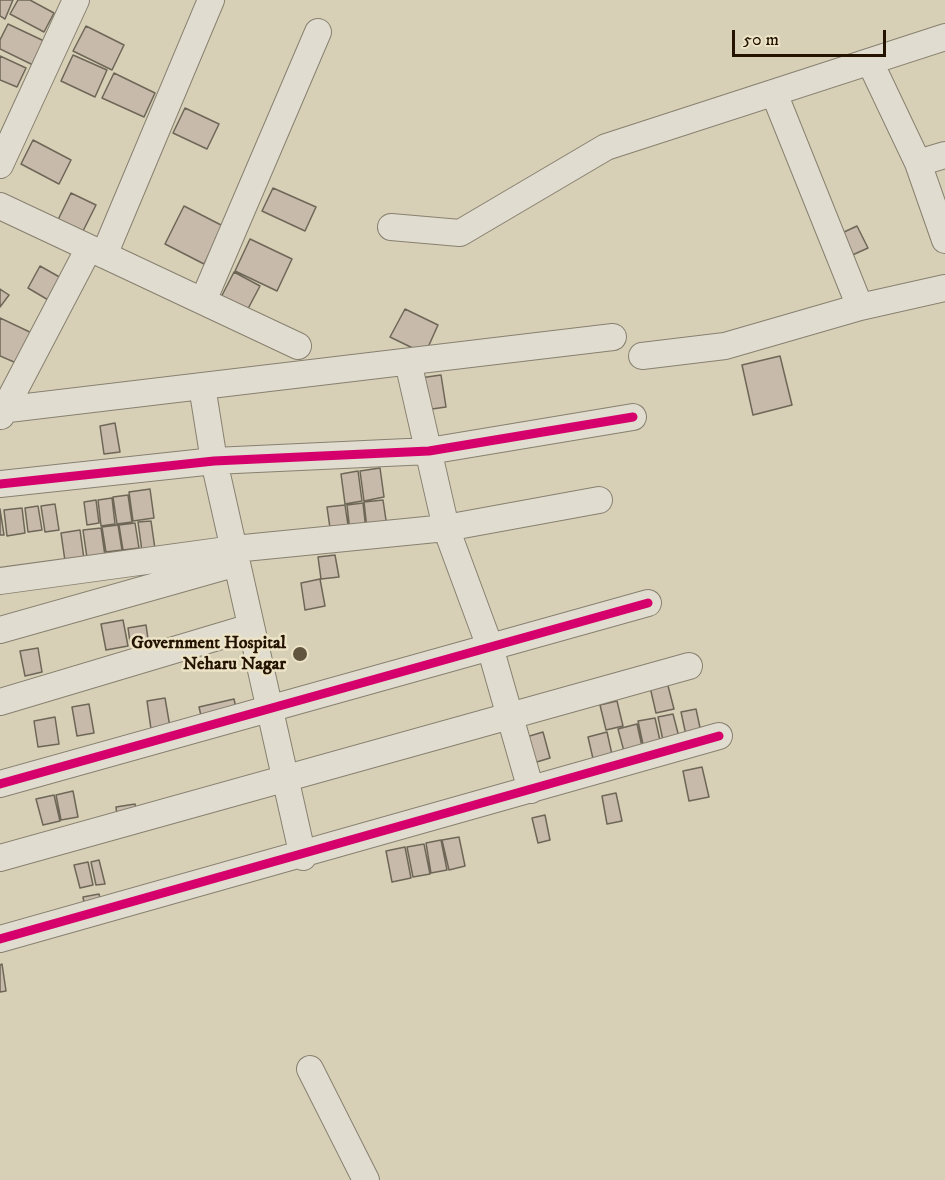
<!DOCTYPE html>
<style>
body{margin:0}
#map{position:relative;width:945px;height:1180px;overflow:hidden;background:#d7cfb6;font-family:"IM FELL DW Pica",serif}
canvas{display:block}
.scale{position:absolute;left:732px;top:30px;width:154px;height:27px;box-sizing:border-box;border:3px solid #231300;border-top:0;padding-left:8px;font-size:18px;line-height:21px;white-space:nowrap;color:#231300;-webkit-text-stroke:4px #ede4c7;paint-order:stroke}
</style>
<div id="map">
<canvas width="945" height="1180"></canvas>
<div class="scale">50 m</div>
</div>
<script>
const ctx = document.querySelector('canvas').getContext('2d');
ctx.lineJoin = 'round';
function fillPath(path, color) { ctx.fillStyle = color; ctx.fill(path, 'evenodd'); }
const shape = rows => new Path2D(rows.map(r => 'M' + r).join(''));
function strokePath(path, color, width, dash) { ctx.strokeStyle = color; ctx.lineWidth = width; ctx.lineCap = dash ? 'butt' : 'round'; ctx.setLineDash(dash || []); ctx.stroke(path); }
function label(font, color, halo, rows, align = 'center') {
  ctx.font = font + ' "IM FELL DW Pica",serif'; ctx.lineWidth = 5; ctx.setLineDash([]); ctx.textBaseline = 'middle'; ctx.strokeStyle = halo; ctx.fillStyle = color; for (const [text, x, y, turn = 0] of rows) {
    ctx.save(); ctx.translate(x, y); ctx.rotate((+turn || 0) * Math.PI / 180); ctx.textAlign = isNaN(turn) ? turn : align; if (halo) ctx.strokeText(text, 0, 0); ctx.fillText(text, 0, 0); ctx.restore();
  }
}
const building = shape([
 [0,0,13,0,5,19,0,16,0,0],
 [18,0,30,0,54,13,44,32,10,14,18,0],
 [8,24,44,41,33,65,0,49,0,40,8,24],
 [86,26,124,45,112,70,73,51,86,26],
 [73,55,107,70,95,97,61,81,73,55],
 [0,56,26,68,17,87,0,80,0,56],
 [114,73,155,93,144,117,102,98,114,73],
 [185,108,219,124,207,149,173,133,185,108],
 [33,140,71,160,59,184,21,164,33,140],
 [273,188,316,207,305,231,262,211,273,188],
 [71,193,96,205,78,241,54,228,71,193],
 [184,206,223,226,204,264,165,244,184,206],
 [857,226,868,248,839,261,829,239,857,226],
 [250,239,292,259,277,291,235,271,250,239],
 [40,266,63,279,50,301,28,288,40,266],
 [234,272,260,286,241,322,215,309,234,272],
 [0,289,9,295,0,307,0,289],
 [405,309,438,325,425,354,390,337,405,309],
 [0,318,34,334,21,365,0,356,0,318],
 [780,356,792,405,753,415,742,365,780,356],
 [441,375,446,407,425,410,420,378,441,375],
 [115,423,120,452,104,454,100,426,115,423],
 [380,468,384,497,364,501,360,471,380,468],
 [358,471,362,501,345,504,341,474,358,471],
 [150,489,154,518,133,521,129,492,150,489],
 [128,495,132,522,117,524,113,497,128,495],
 [112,498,115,524,101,526,98,500,112,498],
 [96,500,99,523,87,525,84,502,96,500],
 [383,500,387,527,367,529,364,502,383,500],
 [363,503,366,530,350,532,347,505,363,503],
 [55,504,59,530,45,532,41,506,55,504],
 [345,505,349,532,331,535,327,507,345,505],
 [38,506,42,530,28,532,25,508,38,506],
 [22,508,25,533,7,536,4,510,22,508],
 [0,509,4,535,0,535,0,509],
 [151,521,155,549,142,551,138,522,151,521],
 [135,523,139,548,123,550,119,525,135,523],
 [118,525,122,550,106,552,102,527,118,525],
 [101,528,105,556,87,558,83,530,101,528],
 [80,530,84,559,65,561,61,533,80,530],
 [335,555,339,577,321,579,318,557,335,555],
 [320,579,325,606,305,610,301,583,320,579],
 [123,620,128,646,106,650,101,624,123,620],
 [146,625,148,639,130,642,128,628,146,625],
 [38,648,42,672,25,676,20,651,38,648],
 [667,682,674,709,656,713,650,687,667,682],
 [165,698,171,733,152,736,147,701,165,698],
 [234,699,240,726,205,733,199,707,234,699],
 [617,701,623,726,606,730,600,705,617,701],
 [89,704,94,733,77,736,72,707,89,704],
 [696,709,702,737,687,740,681,712,696,709],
 [673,714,680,741,664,745,658,717,673,714],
 [55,717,59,744,38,747,34,721,55,717],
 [655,718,661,745,644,749,638,721,655,718],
 [637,724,643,751,625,755,618,729,637,724],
 [543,732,550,758,530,764,523,738,543,732],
 [607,732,613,759,594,763,588,737,607,732],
 [702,767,709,797,689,801,683,771,702,767],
 [73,791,78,817,61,820,56,795,73,791],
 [616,793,622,821,607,824,602,796,616,793],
 [54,795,60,821,43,825,36,799,54,795],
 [135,804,140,830,119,833,116,807,135,804],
 [545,815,550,840,538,843,532,818,545,815],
 [459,837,465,866,449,870,442,840,459,837],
 [441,840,447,870,431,873,426,843,441,840],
 [424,844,430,874,413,877,407,847,424,844],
 [405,847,411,878,392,882,386,851,405,847],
 [99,860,105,884,96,885,91,862,99,860],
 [88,862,93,885,80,888,74,865,88,862],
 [99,894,104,917,87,920,83,897,99,894],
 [2,964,6,991,0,992,0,965,2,964]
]);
fillPath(building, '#c8baaa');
strokePath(building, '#6e6758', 1.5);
const minor = shape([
 [870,62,918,163,945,240],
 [774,93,860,307],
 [918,163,945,155],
 [0,165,76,0],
 [0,206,298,346],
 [391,227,460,233,606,147,945,37],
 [104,255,211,0],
 [203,301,318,32],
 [642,356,725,346,860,307,945,288],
 [408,362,446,528,490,647,531,790],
 [202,386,214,461,303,857],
 [0,410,613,337],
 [1,416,89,248],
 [0,484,214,461,429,451,633,417],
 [0,581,234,549,446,528,599,500],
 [0,630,237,563],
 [0,702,251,627],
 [0,784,648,603],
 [0,858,689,666],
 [0,939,719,736],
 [310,1069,366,1180]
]);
strokePath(minor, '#878070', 28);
strokePath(minor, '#e0dccf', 26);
strokePath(shape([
 [0,484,214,461,429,451,633,417],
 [0,784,648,603],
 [0,939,719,736]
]), '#d6006c', 9);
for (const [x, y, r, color] of [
 [300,654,8,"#625540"]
]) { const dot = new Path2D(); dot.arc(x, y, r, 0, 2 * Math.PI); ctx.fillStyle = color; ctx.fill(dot); strokePath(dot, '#ede4c7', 2); }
label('bold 18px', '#231300', '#ede4c7', [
 ["Government Hospital",286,644],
 ["Neharu Nagar",286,665]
], 'right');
</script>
